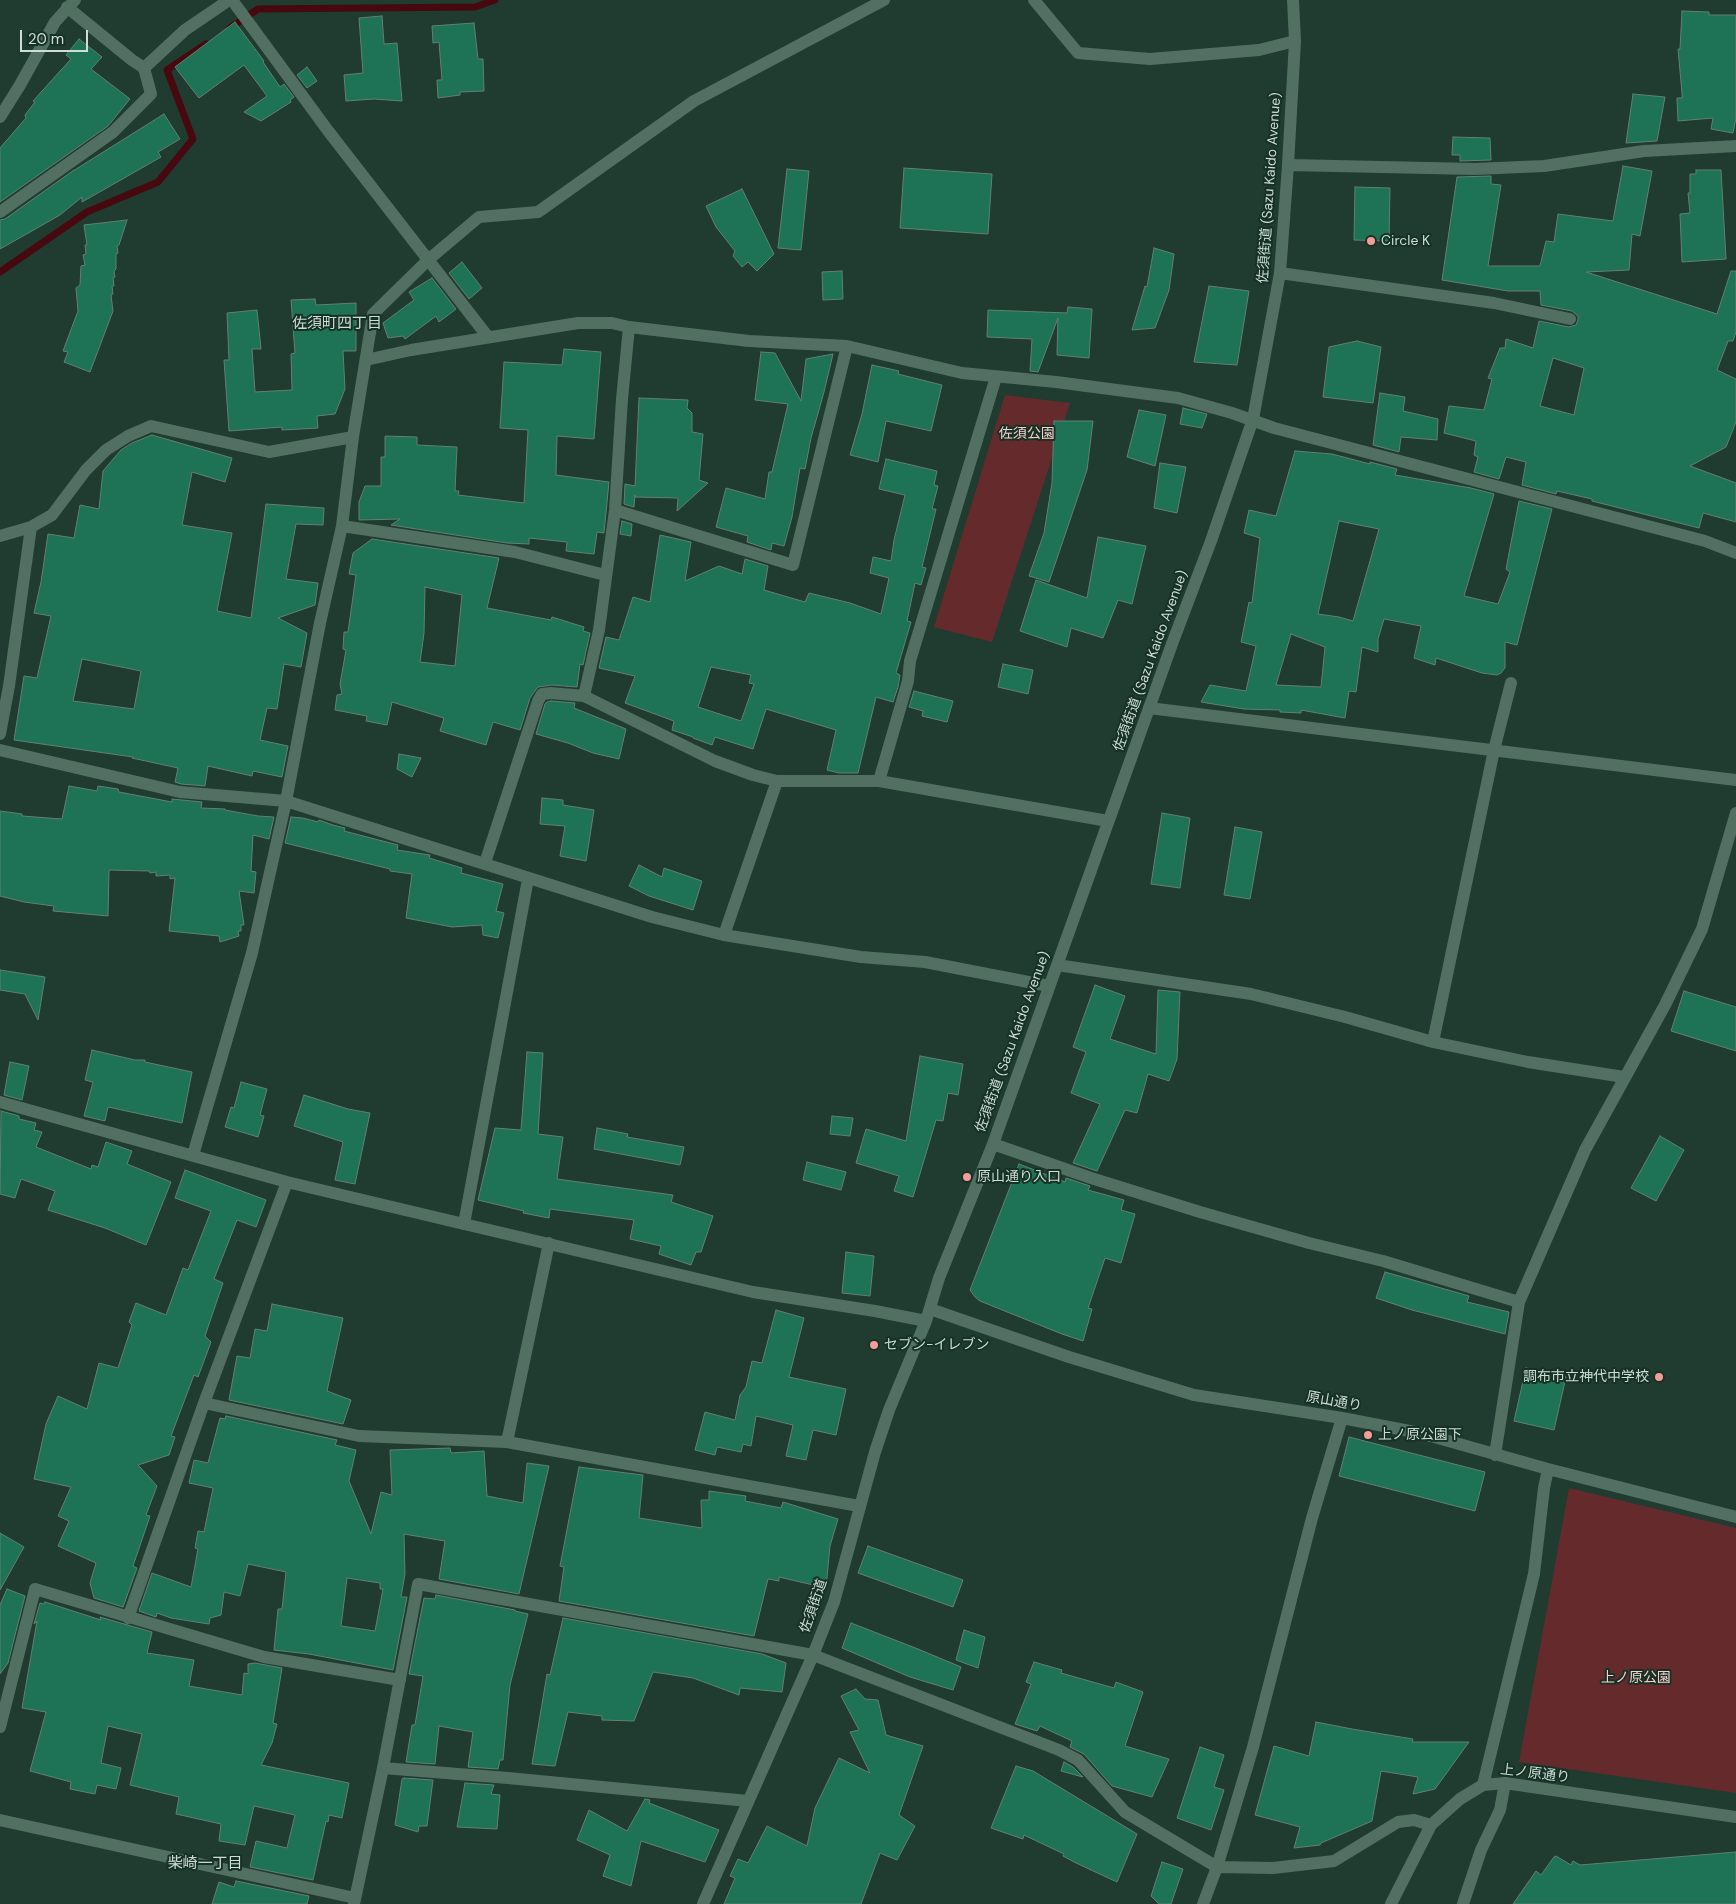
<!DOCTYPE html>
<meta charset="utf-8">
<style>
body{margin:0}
#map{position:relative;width:1736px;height:1904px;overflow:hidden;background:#203b30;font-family:"DM Sans",sans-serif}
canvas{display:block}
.scale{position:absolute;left:20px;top:30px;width:68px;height:22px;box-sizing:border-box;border:2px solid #ceddd6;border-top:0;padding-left:6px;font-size:15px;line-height:18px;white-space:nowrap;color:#ceddd6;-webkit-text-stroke:4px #163126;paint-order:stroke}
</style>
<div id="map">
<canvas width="1736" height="1904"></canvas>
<div class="scale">20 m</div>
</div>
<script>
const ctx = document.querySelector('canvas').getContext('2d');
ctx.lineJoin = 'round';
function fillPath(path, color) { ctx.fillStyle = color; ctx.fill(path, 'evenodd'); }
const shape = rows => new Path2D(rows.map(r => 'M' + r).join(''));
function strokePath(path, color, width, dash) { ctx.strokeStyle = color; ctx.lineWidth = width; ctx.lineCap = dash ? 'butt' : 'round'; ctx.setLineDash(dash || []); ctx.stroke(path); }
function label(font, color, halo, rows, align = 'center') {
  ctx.font = font + ' "DM Sans","Noto Sans JP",sans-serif'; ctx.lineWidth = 4; ctx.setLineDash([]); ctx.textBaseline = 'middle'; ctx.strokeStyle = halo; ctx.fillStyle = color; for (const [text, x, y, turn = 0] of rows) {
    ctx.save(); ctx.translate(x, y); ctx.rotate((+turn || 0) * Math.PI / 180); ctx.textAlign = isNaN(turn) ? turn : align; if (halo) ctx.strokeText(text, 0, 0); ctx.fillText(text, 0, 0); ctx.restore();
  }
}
fillPath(shape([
 [1005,395,1070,403,992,642,934,627],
 [1569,1488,1736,1528,1736,1793,1519,1762]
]), '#652b2c');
strokePath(shape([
 [230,28,258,9,475,7,495,0],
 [0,272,87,212,158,182,193,139,167,70,206,44]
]), '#47080f', 7);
const building = shape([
 [1682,11,1709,12,1709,15,1736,15,1736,118,1733,133,1711,129,1713,118,1678,121,1677,98,1682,98,1682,93,1678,49,1680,49,1682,11],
 [382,16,384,44,397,43,402,101,374,99,346,101,344,75,363,73,359,18,382,16],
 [235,22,264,61,263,62,280,87,284,84,294,97,290,100,291,102,261,121,244,112,267,96,244,65,199,98,175,67,235,22],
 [474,23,478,59,483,59,484,91,460,92,460,95,438,98,437,80,442,80,439,42,433,43,432,26,474,23],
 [79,39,102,57,91,69,130,99,108,126,0,202,0,148,26,118,25,115,35,102,33,101,71,59,66,55,79,39],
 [307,67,317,81,307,88,297,75,307,67],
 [1633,94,1665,97,1657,141,1626,143,1633,94],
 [164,114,180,139,158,152,161,157,82,202,82,197,60,215,0,249,0,220,5,219,74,170,73,171,164,114],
 [1453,137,1490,138,1491,160,1460,161,1460,155,1452,155,1453,137],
 [1623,166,1652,171,1640,236,1632,234,1629,270,1586,272,1717,314,1731,271,1736,271,1736,332,1733,341,1728,341,1717,370,1736,379,1736,422,1726,447,1690,466,1736,483,1736,522,1703,513,1699,528,1592,501,1592,499,1557,491,1556,494,1522,485,1526,462,1506,457,1499,479,1474,472,1478,457,1474,455,1476,441,1444,433,1449,406,1484,410,1492,379,1488,378,1500,348,1505,348,1506,339,1533,348,1539,321,1569,327,1576,325,1578,320,1578,316,1572,311,1541,305,1540,291,1508,291,1442,280,1457,177,1491,176,1491,184,1501,185,1488,266,1540,266,1546,241,1554,242,1558,214,1613,221,1623,166],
 [1553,358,1584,368,1574,415,1540,406,1553,358],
 [904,168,992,174,988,234,900,228,904,168],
 [787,169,809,171,801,250,778,248,787,169],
 [1696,170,1721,170,1726,259,1682,262,1680,214,1690,213,1688,193,1690,193,1690,174,1696,174,1696,170],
 [1355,187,1390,188,1389,241,1354,240,1355,187],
 [742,189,774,254,757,271,748,262,742,267,733,256,735,251,716,227,706,206,742,189],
 [127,220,119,245,117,246,118,253,116,254,116,269,114,271,115,277,113,278,114,286,112,286,113,294,111,295,113,311,90,372,64,362,68,352,63,351,78,311,76,288,80,285,81,266,85,265,83,255,86,254,85,245,87,245,84,225,127,220],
 [1154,248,1174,254,1169,290,1155,328,1132,330,1145,286,1147,287,1154,248],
 [462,262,482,288,469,299,449,273,462,262],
 [842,271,843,299,823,300,822,272,842,271],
 [432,278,456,309,439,322,436,316,405,339,403,336,388,338,383,323,414,300,409,292,432,278],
 [1209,286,1249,291,1237,365,1194,362,1209,286],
 [315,299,316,305,356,303,356,351,343,351,345,389,335,414,317,416,318,428,282,430,282,427,229,431,224,360,229,360,227,313,257,310,261,349,252,349,255,392,292,390,291,354,295,353,291,300,315,299],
 [1068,307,1092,309,1089,358,1057,355,1058,318,1038,372,1030,371,1032,339,987,337,988,310,1067,313,1068,307],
 [1357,341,1381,347,1373,403,1323,397,1329,347,1357,341],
 [564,349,601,352,594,439,557,436,556,475,609,482,604,533,597,532,594,554,566,551,567,542,529,538,529,544,507,543,391,525,400,519,359,520,359,502,365,486,381,486,381,457,385,457,385,436,417,437,417,445,457,447,455,491,459,491,458,495,524,503,528,430,500,428,504,362,562,365,564,349],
 [761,352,775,353,801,401,806,359,833,354,824,392,811,438,805,469,800,468,792,517,784,546,772,543,771,550,747,542,748,536,716,527,726,488,765,499,769,472,772,472,788,404,755,400,761,352],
 [872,365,899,371,898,374,942,385,931,431,886,421,878,462,850,455,862,414,872,365],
 [1380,393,1405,397,1403,411,1438,419,1437,440,1401,437,1399,452,1373,445,1380,393],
 [639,398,688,400,687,408,692,413,692,432,703,434,699,480,708,483,677,511,678,498,635,497,635,495,634,507,624,504,625,484,635,486,639,398],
 [1183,408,1207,414,1202,428,1180,424,1183,408],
 [1139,410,1166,415,1155,466,1127,457,1139,410],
 [1054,421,1093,421,1087,470,1049,582,1029,576,1044,533,1052,483,1054,421],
 [152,435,232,458,225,482,192,472,182,525,232,533,217,611,251,618,266,504,324,508,323,525,296,524,286,579,318,583,315,605,278,618,307,633,301,667,284,664,277,709,267,708,260,740,288,746,282,777,253,771,252,776,208,766,205,786,181,784,175,782,178,768,132,758,133,757,14,740,24,676,37,678,51,616,34,613,41,582,48,534,74,538,80,505,99,509,103,471,121,450,132,443,152,435],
 [82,659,141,671,134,709,73,701,82,659],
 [1295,451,1332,454,1370,464,1370,462,1397,469,1395,475,1471,488,1494,494,1464,596,1498,604,1510,572,1506,569,1519,501,1552,509,1517,645,1505,642,1505,668,1501,673,1497,675,1482,673,1436,658,1435,665,1414,658,1421,626,1384,619,1378,639,1378,652,1362,647,1356,692,1349,691,1345,718,1301,710,1301,713,1280,712,1280,710,1244,709,1201,702,1210,685,1246,691,1256,646,1241,642,1249,602,1252,603,1260,538,1244,533,1249,510,1276,516,1295,451],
 [1339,521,1379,529,1353,621,1339,617,1318,614,1339,521],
 [1291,634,1325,647,1321,687,1276,685,1291,634],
 [886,459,937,471,934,485,938,486,932,509,936,509,922,567,926,568,921,585,915,583,907,621,911,622,896,673,900,675,898,687,893,702,876,697,858,773,839,773,827,770,836,730,766,709,753,749,715,737,712,745,693,738,693,737,672,730,674,721,625,703,635,676,599,668,606,637,619,640,633,597,650,602,660,535,691,542,685,581,719,566,742,574,745,559,768,566,764,590,805,602,809,593,850,603,881,614,889,578,870,573,873,557,891,561,894,540,905,495,879,489,886,459],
 [711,667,751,675,749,683,754,684,741,721,698,707,711,667],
 [1160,463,1186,467,1177,513,1154,508,1160,463],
 [622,521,632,524,631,536,620,534,622,521],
 [1098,537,1146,546,1132,604,1118,600,1103,638,1071,628,1067,647,1020,631,1036,580,1087,598,1098,537],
 [372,539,499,558,487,608,551,620,552,617,584,627,583,631,590,633,583,665,580,664,577,687,552,685,538,687,530,698,520,730,493,722,486,745,440,731,444,718,392,702,387,725,366,721,367,716,335,710,337,695,342,694,340,684,346,650,343,649,344,632,348,632,356,575,349,574,353,553,372,539],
 [425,587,462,595,455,666,420,662,424,633,425,587],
 [1003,664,1033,670,1028,694,998,687,1003,664],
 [914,691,953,701,947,722,922,716,923,711,909,707,914,691],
 [551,701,575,703,574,708,626,729,619,759,593,753,568,743,536,734,545,704,547,702,551,701],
 [399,754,421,758,412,777,397,769,399,754],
 [69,786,97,791,98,786,118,789,119,792,172,802,172,799,202,802,201,808,225,809,225,810,258,816,274,817,269,839,253,835,251,871,256,872,254,893,239,891,244,925,241,925,241,931,238,931,239,936,220,942,219,936,169,931,175,878,170,879,170,875,156,876,156,872,150,873,149,871,109,870,108,916,53,911,54,906,24,902,0,896,0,811,22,814,22,816,62,819,69,786],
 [542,798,563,800,563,805,594,810,586,861,560,856,565,826,540,824,542,798],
 [1162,813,1190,818,1180,888,1151,884,1162,813],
 [291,817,303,818,318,822,319,820,333,825,345,828,344,831,398,845,397,850,430,855,429,858,462,868,461,873,503,884,496,911,504,913,498,938,483,935,482,925,452,927,406,918,412,874,390,871,390,869,285,843,291,817],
 [1235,827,1262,832,1250,899,1224,895,1235,827],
 [639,865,662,877,664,868,702,881,693,910,649,896,629,886,639,865],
 [0,970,45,977,38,1020,25,994,0,990,0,970],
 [1095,985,1125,996,1110,1039,1156,1054,1158,990,1180,992,1177,1059,1169,1081,1148,1074,1137,1113,1125,1110,1097,1171,1073,1163,1100,1104,1071,1093,1086,1052,1073,1047,1095,985],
 [1684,991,1736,1007,1736,1051,1671,1031,1684,991],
 [92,1050,135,1060,145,1060,145,1062,192,1072,182,1123,108,1107,105,1121,84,1116,93,1082,85,1080,92,1050],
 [527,1052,543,1053,538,1134,563,1137,557,1179,673,1195,671,1202,713,1216,701,1252,696,1252,691,1265,659,1254,661,1246,630,1239,634,1220,550,1209,549,1218,523,1213,524,1211,478,1200,495,1128,521,1130,527,1052],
 [920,1056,963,1064,958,1095,948,1093,943,1121,936,1120,913,1197,894,1191,899,1176,856,1163,866,1129,906,1141,920,1056],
 [10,1062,29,1066,22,1100,4,1095,10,1062],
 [241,1082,267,1089,260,1115,264,1116,258,1137,225,1127,231,1107,234,1108,241,1082],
 [304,1095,348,1109,370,1113,355,1184,335,1180,343,1142,294,1126,304,1095],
 [1,1111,19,1116,19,1119,36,1123,34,1130,42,1132,36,1147,91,1169,92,1165,98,1167,106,1142,132,1151,127,1164,171,1182,146,1245,105,1228,48,1210,55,1191,21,1179,15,1198,0,1194,1,1111],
 [832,1116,853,1118,850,1136,830,1134,832,1116],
 [597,1128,628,1134,627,1137,684,1147,680,1165,594,1149,597,1128],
 [1660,1136,1684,1150,1656,1201,1631,1188,1660,1136],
 [807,1162,846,1172,841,1190,803,1180,807,1162],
 [1019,1164,1065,1182,1066,1178,1090,1186,1088,1190,1124,1200,1121,1210,1135,1214,1121,1263,1105,1258,1088,1308,1092,1309,1083,1341,1062,1334,980,1301,975,1297,970,1290,1019,1164],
 [185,1170,266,1200,256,1227,237,1220,214,1279,223,1283,205,1336,211,1342,198,1377,194,1375,171,1436,175,1437,169,1455,138,1465,157,1486,146,1515,150,1516,133,1566,137,1568,123,1607,94,1598,90,1583,96,1563,58,1546,69,1521,58,1516,71,1487,34,1479,46,1424,58,1396,87,1409,99,1363,118,1368,132,1325,129,1322,136,1303,166,1315,183,1268,188,1270,211,1211,175,1198,185,1170],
 [846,1252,874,1256,870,1296,842,1293,846,1252],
 [1385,1272,1469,1296,1467,1302,1509,1312,1505,1334,1412,1310,1376,1298,1385,1272],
 [272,1304,343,1318,327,1391,351,1400,343,1424,229,1400,237,1356,250,1358,255,1329,267,1331,272,1304],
 [776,1310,804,1318,789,1377,846,1389,836,1435,813,1430,806,1460,786,1456,793,1425,756,1416,751,1446,743,1444,741,1452,717,1447,715,1455,695,1450,705,1412,735,1420,740,1395,746,1387,752,1361,762,1363,776,1310],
 [1526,1368,1566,1377,1554,1430,1514,1421,1526,1368],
 [226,1416,337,1440,335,1445,356,1450,349,1481,371,1534,381,1492,392,1495,390,1450,450,1448,451,1453,484,1451,487,1496,523,1503,527,1463,549,1466,519,1594,439,1579,445,1541,404,1534,405,1574,401,1597,407,1597,393,1670,309,1654,274,1650,278,1609,282,1609,286,1572,248,1564,240,1596,224,1592,221,1615,210,1618,209,1624,171,1618,157,1613,156,1617,139,1611,152,1573,191,1587,198,1549,195,1548,198,1531,204,1532,213,1488,189,1483,194,1460,208,1463,220,1418,225,1419,226,1416],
 [347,1578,380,1583,380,1589,383,1589,375,1631,341,1626,347,1578],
 [1349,1437,1485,1472,1475,1511,1339,1476,1349,1437],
 [579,1467,643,1475,639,1518,702,1528,701,1500,709,1500,709,1491,746,1496,745,1501,781,1508,783,1502,838,1519,830,1546,826,1588,779,1577,779,1581,768,1579,754,1636,559,1601,564,1567,560,1566,579,1467],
 [0,1533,24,1547,0,1590,0,1533],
 [868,1546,963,1580,953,1607,858,1573,868,1546],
 [7,1589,25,1596,8,1663,0,1674,0,1605,7,1589],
 [436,1595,515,1610,515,1611,528,1614,510,1685,503,1760,500,1760,498,1769,468,1767,473,1732,439,1726,435,1764,406,1762,412,1725,415,1725,423,1676,409,1674,424,1598,435,1599,436,1595],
 [45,1602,101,1620,100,1617,152,1632,147,1653,194,1660,189,1686,242,1695,244,1673,248,1674,248,1664,255,1663,282,1668,273,1723,277,1724,272,1743,261,1765,349,1783,342,1818,329,1815,328,1822,326,1821,313,1880,250,1867,256,1841,287,1848,295,1815,254,1806,245,1845,219,1841,221,1824,176,1814,179,1797,130,1785,142,1734,108,1726,101,1763,121,1768,116,1789,97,1785,95,1794,70,1789,71,1782,30,1771,46,1712,22,1708,37,1621,34,1624,40,1603,44,1604,45,1602],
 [563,1618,762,1654,786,1663,782,1692,740,1688,739,1695,693,1678,653,1672,634,1721,602,1720,602,1716,568,1712,555,1766,532,1764,547,1674,550,1675,563,1618],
 [851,1623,918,1649,961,1667,953,1690,910,1677,842,1648,851,1623],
 [964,1630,985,1637,978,1668,956,1660,964,1630],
 [1034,1662,1062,1670,1061,1673,1114,1688,1116,1682,1143,1692,1125,1746,1169,1759,1152,1797,1112,1786,1084,1754,1070,1747,1072,1741,1040,1726,1037,1731,1015,1724,1031,1684,1026,1682,1034,1662],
 [856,1689,865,1699,878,1700,886,1735,923,1746,899,1815,915,1826,897,1860,880,1853,861,1904,724,1904,735,1878,730,1876,738,1859,748,1863,767,1826,807,1846,815,1808,839,1758,870,1773,850,1732,859,1730,841,1696,856,1689],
 [1316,1722,1352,1729,1413,1739,1412,1742,1469,1742,1435,1789,1413,1794,1418,1777,1381,1771,1372,1821,1321,1843,1320,1845,1294,1848,1300,1827,1255,1815,1274,1746,1309,1756,1316,1722],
 [1200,1747,1224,1755,1214,1787,1224,1790,1211,1830,1177,1818,1200,1747],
 [1064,1762,1073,1767,1083,1777,1061,1771,1064,1762],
 [1016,1766,1033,1771,1137,1834,1117,1882,1076,1863,1063,1856,1064,1854,1024,1835,1023,1839,991,1828,1016,1766],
 [404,1778,433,1780,427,1826,419,1826,418,1832,395,1825,402,1779,404,1778],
 [465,1783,494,1785,491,1794,500,1795,497,1829,457,1827,465,1783],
 [645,1799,650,1800,649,1803,719,1830,705,1862,641,1841,631,1886,603,1876,610,1855,577,1840,589,1810,627,1831,645,1799],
 [1736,1852,1736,1904,1513,1904,1536,1871,1541,1875,1554,1857,1556,1856,1571,1865,1573,1861,1580,1865,1736,1852],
 [1162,1862,1183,1869,1171,1904,1159,1904,1151,1896,1162,1862],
 [236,1881,309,1896,307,1904,212,1904,219,1882,234,1887,236,1881]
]);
fillPath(building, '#1e7255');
strokePath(building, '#638073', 1);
strokePath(shape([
 [232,0,329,132,488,337],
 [1034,0,1078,53,1150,59,1259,50,1295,41],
 [144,68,185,30,229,0],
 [0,117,20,85,55,22,75,0],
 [1288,165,1475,169,1544,166,1644,151,1736,146],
 [0,212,113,132,151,94,144,68,132,60,67,7],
 [1280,273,1494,303,1570,319],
 [366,360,411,350,578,323,612,323,629,327,749,341,847,346,962,373,1056,382,1178,398,1232,413,1274,428,1705,541,1736,553],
 [615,510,793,565,847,346],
 [342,526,515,552,605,575],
 [0,536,31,527,52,515,86,470,106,450,128,436,151,426,269,452,353,437],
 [584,696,599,630,615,510,622,399,629,327],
 [1149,708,1736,780],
 [0,734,9,686,31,527],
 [0,750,180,792,286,801,652,917,724,935,861,957,925,962,1049,986],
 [879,781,908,681,910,661,996,377],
 [485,863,538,701,542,694,551,693,584,696,715,761,753,775,777,781,879,781,1108,821],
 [724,935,777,781],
 [1057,965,1251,994,1345,1017,1433,1042,1528,1062,1624,1077],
 [1433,1042,1494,750,1511,683],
 [0,1102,287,1182,464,1224,753,1292,875,1311,926,1321],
 [993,1144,1091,1178,1200,1212,1309,1243,1383,1261,1519,1302],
 [193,1155,252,953,286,801,320,623,342,526,353,437,373,314,428,260,479,217,538,212,694,101,884,0],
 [464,1224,528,879],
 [930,1309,1069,1357,1194,1395,1342,1418,1420,1433,1548,1469,1736,1517],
 [204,1403,359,1436,507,1442,859,1506],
 [507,1442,549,1243],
 [1495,1455,1519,1302,1585,1150,1665,1005,1702,929,1736,813],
 [128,1618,204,1403,287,1182],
 [0,1727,35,1589,264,1657,400,1680],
 [383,1768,508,1778,748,1801],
 [1483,1785,1534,1574,1544,1488,1548,1469],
 [0,1820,355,1898],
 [354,1904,383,1768,418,1584,813,1655,1059,1750,1078,1760,1125,1812,1217,1867,1273,1868,1334,1861,1398,1822,1414,1820,1431,1825],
 [703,1904,813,1655,834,1602,875,1452,889,1410,926,1321,939,1278,993,1144,1172,644,1211,541,1253,419,1280,273,1288,165,1295,41,1293,0],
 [1203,1904,1217,1867,1253,1747,1312,1518,1342,1418],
 [1391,1904,1431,1825,1460,1799,1483,1785,1505,1783,1736,1817],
 [1463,1904,1481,1850,1500,1810,1505,1783]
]), '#517062', 12);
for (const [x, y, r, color] of [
 [1371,241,5,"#f59b99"],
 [967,1177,5,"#f59b99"],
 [874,1345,5,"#f59b99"],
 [1659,1377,5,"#f59b99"],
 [1368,1435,5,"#f59b99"]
]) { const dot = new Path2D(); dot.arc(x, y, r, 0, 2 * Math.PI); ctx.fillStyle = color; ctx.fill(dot); strokePath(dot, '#163126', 2); }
label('14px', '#ceddd6', '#163126', [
 ["佐須街道 (Sazu Kaido Avenue)",1270,188,-86],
 ["佐須街道 (Sazu Kaido Avenue)",1151,661,-70],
 ["佐須街道 (Sazu Kaido Avenue)",1013,1042,-70],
 ["原山通り",1334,1402,10],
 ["佐須街道",814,1606,-71],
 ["上ノ原通り",1535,1774,7]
]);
label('14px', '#ceddd6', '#163126', [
 ["Circle K",1381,241],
 ["原山通り入口",977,1177],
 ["セブン-イレブン",884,1345],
 ["調布市立神代中学校",1649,1377,"right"],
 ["上ノ原公園下",1378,1435]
], 'left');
label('14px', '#f9cecc', '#163126', [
 ["佐須公園",1027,434],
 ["上ノ原公園",1636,1678]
]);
label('15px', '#ceddd6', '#163126', [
 ["佐須町四丁目",337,324],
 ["柴崎一丁目",205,1864]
]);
</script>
